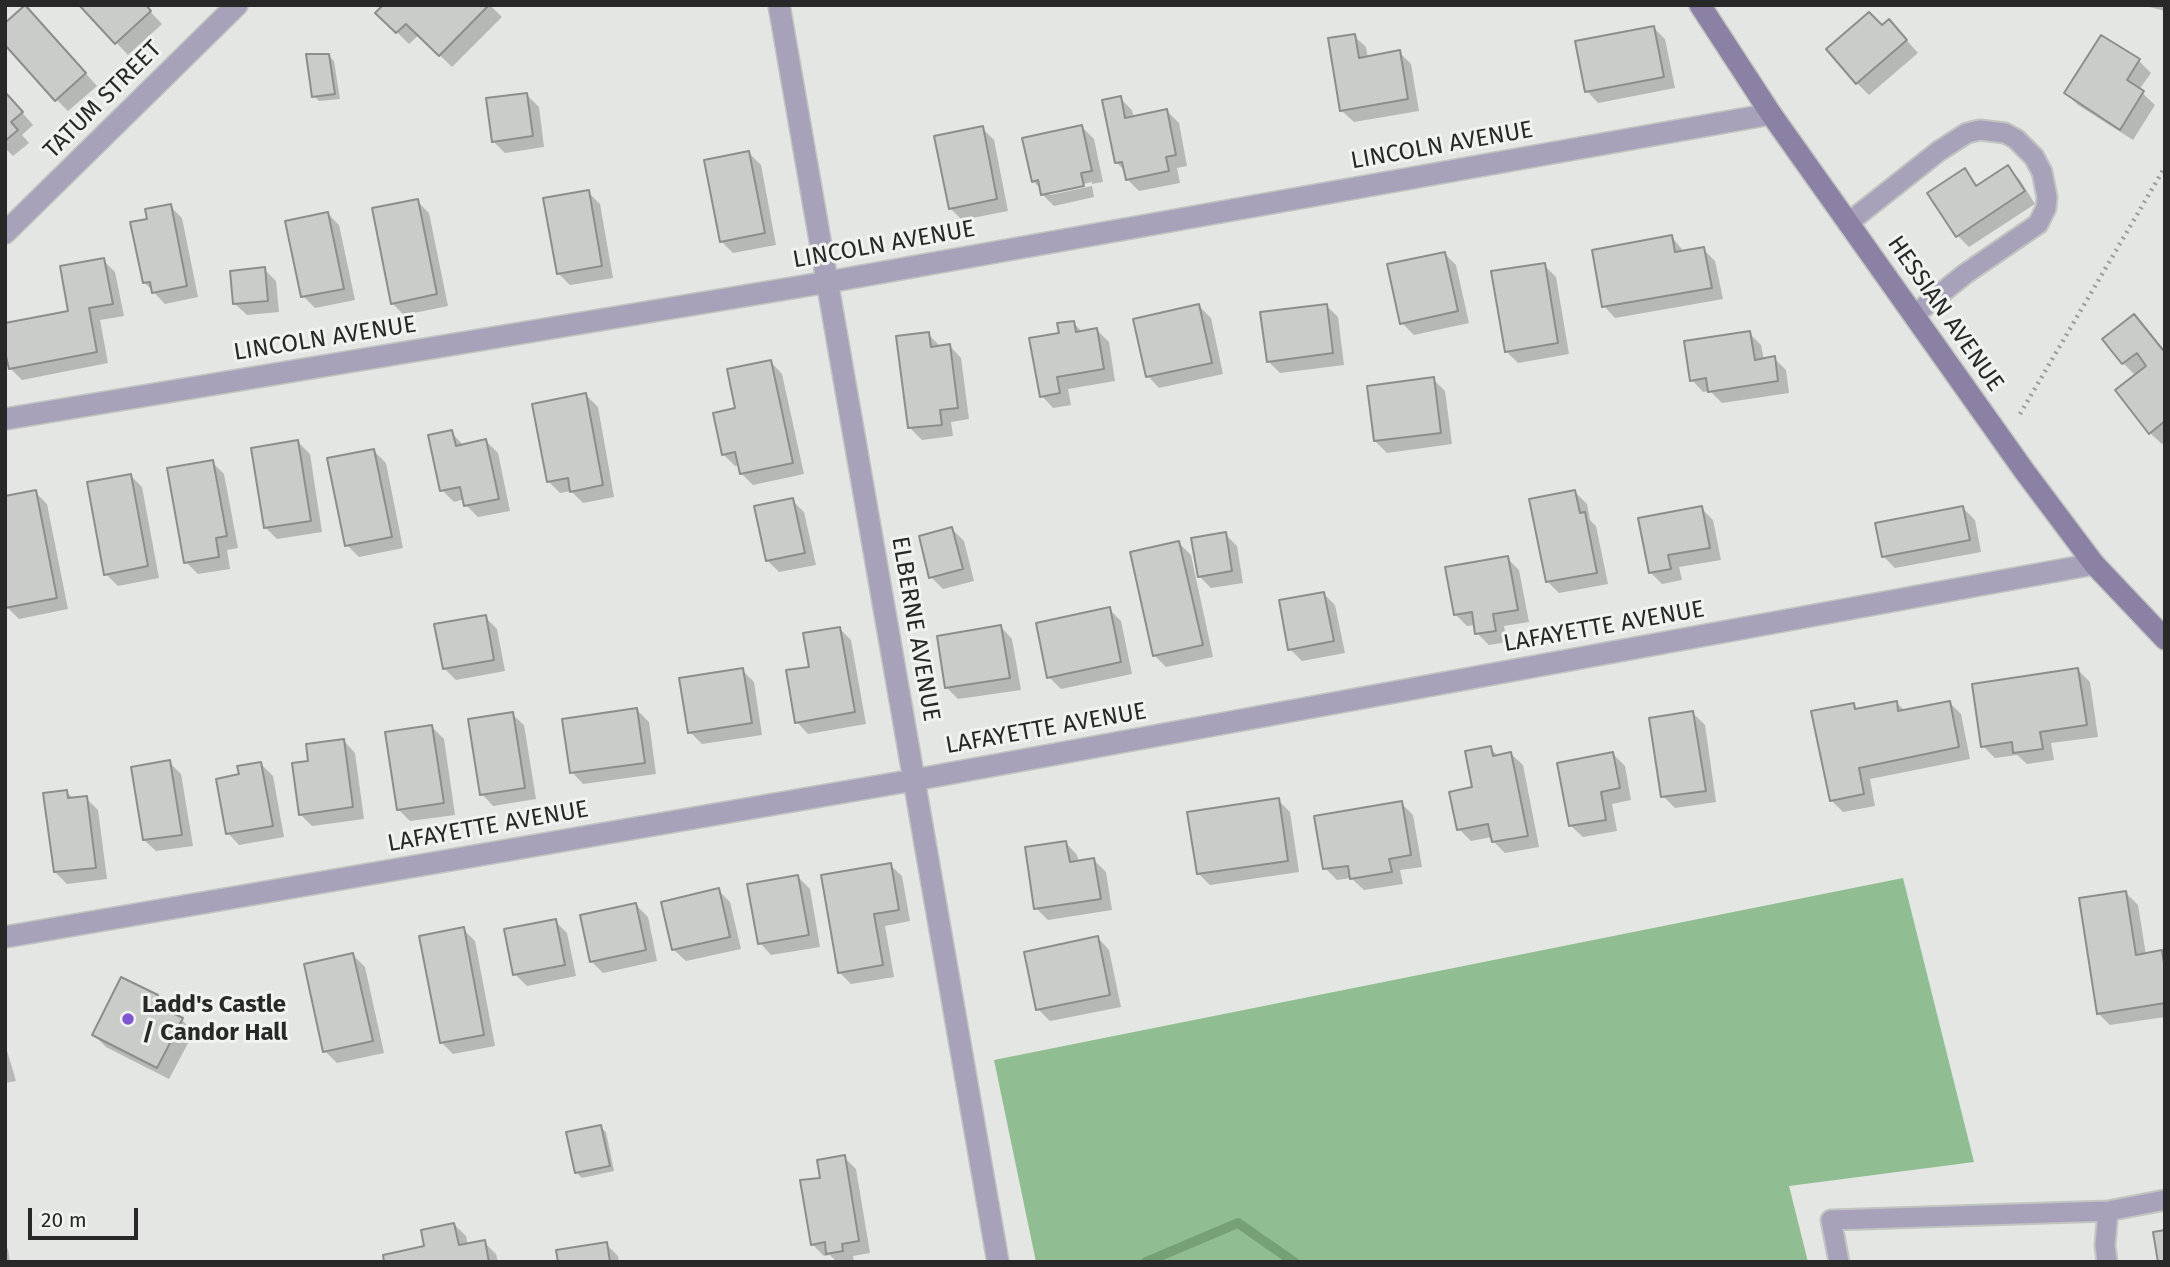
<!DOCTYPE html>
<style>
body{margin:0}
#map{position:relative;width:2170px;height:1267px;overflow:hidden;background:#e3e6e3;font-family:"Fira Sans",sans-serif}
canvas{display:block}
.frame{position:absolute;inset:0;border:7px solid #272827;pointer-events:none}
.scale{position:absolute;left:28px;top:1208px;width:110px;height:32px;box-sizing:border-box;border:4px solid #272827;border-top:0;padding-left:9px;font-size:21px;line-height:24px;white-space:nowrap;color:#272827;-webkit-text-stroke:5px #f0f3f0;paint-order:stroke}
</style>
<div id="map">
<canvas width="2170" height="1267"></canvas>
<div class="frame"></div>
<div class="scale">20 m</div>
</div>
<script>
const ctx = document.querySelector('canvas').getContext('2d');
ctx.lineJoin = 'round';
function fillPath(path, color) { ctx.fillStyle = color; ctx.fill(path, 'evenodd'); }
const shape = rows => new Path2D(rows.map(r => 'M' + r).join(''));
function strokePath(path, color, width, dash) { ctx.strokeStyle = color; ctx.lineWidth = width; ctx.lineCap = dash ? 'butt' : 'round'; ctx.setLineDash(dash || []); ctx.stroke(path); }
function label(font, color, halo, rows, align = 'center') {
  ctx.font = font + ' "Fira Sans",sans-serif'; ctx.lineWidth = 6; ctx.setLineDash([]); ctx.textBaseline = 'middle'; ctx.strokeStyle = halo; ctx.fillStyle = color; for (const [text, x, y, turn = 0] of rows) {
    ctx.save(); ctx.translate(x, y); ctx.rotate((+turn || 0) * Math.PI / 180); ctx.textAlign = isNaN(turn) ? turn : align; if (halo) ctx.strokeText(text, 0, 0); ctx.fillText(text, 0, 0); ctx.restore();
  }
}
fillPath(shape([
 [1903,878,1974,1162,1789,1186,1808,1262,1036,1262,994,1060]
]), '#91bd92');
fillPath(shape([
 [81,5,144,5,162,24,128,55],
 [385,5,490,5,502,17,452,67,419,35,409,44,378,13],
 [2142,5,2165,5,2165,11],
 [37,19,97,86,68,111,56,99],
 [1653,27,1665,39,1675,88,1598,103,1587,91],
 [1882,27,1901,34,1918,53,1869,95,1857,83],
 [1354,36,1366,47,1368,58,1399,52,1411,64,1419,111,1354,122,1342,111],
 [2102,37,2139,61,2151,73,2139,90,2155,105,2133,140,2078,105,2066,93],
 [329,56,334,61,340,99,319,101,314,96],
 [5,93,33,125,22,135,29,143,13,156,5,148],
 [527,95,539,107,544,147,505,153,493,141],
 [1120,98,1132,110,1134,118,1167,111,1179,123,1187,166,1177,168,1180,183,1139,191,1127,179,1126,172,1116,162],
 [1082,127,1094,139,1103,182,1092,184,1092,182,1047,192,1050,195,1092,186,1094,197,1054,206,1042,194,1041,189,1033,181],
 [982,128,994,140,1008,211,962,220,950,208],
 [749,153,761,165,776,245,733,253,721,241],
 [2008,168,2020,180,2035,204,1969,247,1958,236,1965,171,1979,187],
 [588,192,600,204,613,278,570,285,558,273],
 [417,201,429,213,448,306,404,315,392,303],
 [170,206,182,218,198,297,165,304,144,282],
 [327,213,339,225,355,300,315,308,303,296],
 [1672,237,1684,252,1703,249,1715,261,1723,299,1615,318,1604,306],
 [1445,254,1456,265,1469,323,1414,335,1402,323],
 [103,260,115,272,124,316,100,320,108,363,22,380,10,368,70,312],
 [1544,265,1556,277,1569,354,1518,363,1506,351],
 [264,269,276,281,279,312,247,315,235,304],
 [1326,305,1338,317,1344,365,1280,373,1268,361],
 [1199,306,1211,318,1223,374,1159,388,1148,376],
 [2134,316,2165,351,2165,442,2162,444,2150,433,2136,376,2123,363],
 [1074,323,1083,333,1097,330,1109,342,1115,381,1068,389,1071,405,1053,408,1042,396,1061,334],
 [1749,333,1761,345,1764,360,1774,358,1786,370,1789,393,1722,403,1710,391,1703,392,1692,380],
 [928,334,941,347,950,346,961,358,969,419,951,422,953,436,922,440,910,428],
 [771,362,782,374,804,474,753,485,741,473,740,465,735,466,723,454,737,410],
 [1433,379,1445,391,1452,444,1387,453,1375,441],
 [586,395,598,407,614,497,583,503,571,491,560,493,548,481],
 [451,432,464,446,486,441,498,453,510,511,478,517,466,505,465,499,454,502,442,490],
 [298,442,310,454,322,532,277,539,265,527],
 [374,451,386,463,403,548,359,557,347,545],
 [212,462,224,474,238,548,227,550,230,569,198,574,186,562],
 [130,475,142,487,159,578,118,586,106,574],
 [35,492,47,504,68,609,19,619,7,607],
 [1575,492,1587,504,1590,520,1596,526,1608,584,1559,593,1547,581],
 [792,500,804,512,816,565,779,572,767,560],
 [1701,508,1713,520,1721,560,1679,567,1682,580,1662,584,1650,572],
 [1963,508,1975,520,1981,552,1895,568,1883,556],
 [952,529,964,541,974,581,943,589,931,577],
 [1225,534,1237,546,1243,583,1211,588,1199,576],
 [1179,543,1191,555,1213,657,1166,667,1154,655],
 [1507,558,1519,570,1529,622,1504,626,1507,642,1489,645,1477,633,1475,625,1467,626,1455,614],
 [1323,593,1335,605,1345,653,1302,661,1290,649],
 [1109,609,1121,621,1132,674,1061,689,1049,677],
 [485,617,497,629,505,671,456,680,444,668],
 [1001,627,1012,639,1021,690,958,699,947,688],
 [839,628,851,640,866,724,808,734,797,722,811,668],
 [742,670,754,682,762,735,702,744,690,732],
 [2078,670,2090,682,2098,737,2051,743,2054,760,2027,764,2017,755,1995,758,1983,746],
 [1896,702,1905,711,1949,702,1961,714,1970,759,1870,779,1875,806,1843,812,1831,800,1853,705,1858,710],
 [637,710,649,722,656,774,583,784,572,772],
 [1693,713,1705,725,1716,802,1675,808,1663,796],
 [512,714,524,725,536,799,493,806,482,794],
 [432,727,444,739,455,815,410,821,398,809],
 [344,741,355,753,364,819,312,826,300,814,310,763],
 [1490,748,1498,756,1511,754,1523,765,1539,847,1505,853,1493,841,1492,837,1471,841,1459,829],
 [1613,754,1625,766,1631,800,1612,804,1617,831,1583,837,1571,826],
 [169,762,181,774,193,846,156,851,144,840],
 [261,764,273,776,284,837,239,845,228,833,241,775],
 [66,792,74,799,86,798,98,810,107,879,67,884,55,872],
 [1278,800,1290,812,1299,872,1210,885,1198,873],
 [1401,803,1413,815,1422,867,1400,870,1403,884,1364,890,1351,878,1337,880,1325,868],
 [1066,843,1077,855,1079,862,1094,860,1106,872,1112,910,1048,920,1036,908],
 [890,865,902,876,910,921,885,926,894,977,851,984,839,972],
 [798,877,810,889,820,947,771,955,760,943],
 [718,890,730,902,741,949,686,961,674,950],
 [2126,893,2138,905,2146,955,2161,952,2165,956,2165,1017,2110,1025,2098,1013],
 [636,905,648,917,657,961,603,973,591,961],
 [555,921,567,933,576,976,527,986,515,974],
 [463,929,475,941,495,1046,453,1054,441,1042],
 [1098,938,1109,950,1121,1007,1050,1021,1038,1009],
 [353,955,365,967,384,1053,337,1063,325,1051],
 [157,997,168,1009,167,1012,182,1020,194,1032,169,1079,106,1047,94,1035],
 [5,1044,16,1081,5,1083],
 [600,1127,606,1132,614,1171,582,1178,576,1172],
 [844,1157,856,1169,870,1253,853,1256,854,1262,837,1262,830,1255,824,1256,812,1244,822,1179],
 [454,1224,466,1236,468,1245,484,1242,496,1254,498,1262,386,1262,426,1247],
 [606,1244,618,1256,619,1262,560,1262],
 [5,1246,8,1249,10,1262,5,1262]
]), '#0003');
strokePath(shape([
 [1146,1262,1238,1223,1294,1262]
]), '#76a177', 10);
const building = shape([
 [25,5,86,73,55,101,5,45,5,23,25,5],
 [79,5,146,5,151,11,115,44,79,5],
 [383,5,489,5,439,56,406,24,396,33,375,13,383,5],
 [1869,12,1882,25,1889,19,1907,40,1856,84,1826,49,1869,12],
 [1654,26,1664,77,1585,92,1575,41,1654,26],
 [1355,34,1359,58,1400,50,1408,99,1340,111,1328,38,1355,34],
 [2101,35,2140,59,2127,80,2144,91,2120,130,2064,93,2101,35],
 [306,54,329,54,335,94,312,97,306,54],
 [5,92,23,112,11,122,18,130,5,141,5,92],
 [527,93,533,136,492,142,486,98,527,93],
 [1121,96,1125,118,1167,109,1176,155,1166,157,1169,171,1126,180,1122,162,1115,163,1102,100,1121,96],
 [1082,125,1092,171,1081,173,1084,186,1041,195,1038,180,1032,182,1022,138,1082,125],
 [983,126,997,199,949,209,934,136,983,126],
 [749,151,765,233,720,242,704,160,749,151],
 [2008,165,2025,191,1956,237,1927,193,1965,168,1976,186,2008,165],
 [589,190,602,266,557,274,543,198,589,190],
 [418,199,437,294,391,304,372,208,418,199],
 [171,204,187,286,152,293,150,282,143,283,130,222,147,219,145,209,171,204],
 [328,212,344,289,301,297,285,221,328,212],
 [1672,235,1675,252,1704,247,1712,288,1602,307,1592,250,1672,235],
 [1445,252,1458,311,1400,324,1387,264,1445,252],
 [104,258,113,304,89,308,97,352,9,369,5,352,5,323,68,311,60,266,104,258],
 [1545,263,1558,343,1505,352,1491,271,1545,263],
 [265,267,268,301,233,304,230,271,265,267],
 [1199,304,1212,363,1146,377,1133,319,1199,304],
 [1327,304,1333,353,1267,362,1260,312,1327,304],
 [2134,314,2163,350,2165,348,2165,421,2149,434,2115,390,2146,366,2137,353,2122,364,2102,339,2134,314],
 [1074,321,1076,332,1097,328,1104,369,1057,377,1060,393,1040,397,1029,338,1059,333,1057,323,1074,321],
 [1750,331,1755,360,1775,356,1778,381,1708,392,1706,378,1690,381,1684,341,1750,331],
 [929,332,931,347,950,344,958,408,940,410,942,425,908,428,896,336,929,332],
 [771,360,793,463,740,474,735,452,722,455,713,413,735,408,727,369,771,360],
 [1434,377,1441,433,1374,441,1367,386,1434,377],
 [586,393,603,485,570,492,568,478,547,482,532,404,586,393],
 [452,430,456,446,486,439,499,499,464,506,460,487,440,491,428,435,452,430],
 [298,440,311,521,264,528,251,448,298,440],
 [374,449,392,537,345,546,327,458,374,449],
 [213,460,227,536,216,538,219,557,184,563,167,468,213,460],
 [131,474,148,566,104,575,87,482,131,474],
 [36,490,57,598,5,608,5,496,36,490],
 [1575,490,1580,513,1585,512,1597,573,1546,582,1529,499,1575,490],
 [793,498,805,553,766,561,754,506,793,498],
 [1702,506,1710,548,1668,555,1671,569,1649,573,1638,518,1702,506],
 [1963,506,1970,540,1882,557,1875,523,1963,506],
 [952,527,963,569,929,578,919,536,952,527],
 [1226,532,1232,571,1198,577,1191,538,1226,532],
 [1179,541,1203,645,1153,656,1130,552,1179,541],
 [1508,556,1518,610,1493,614,1496,631,1475,634,1472,612,1454,615,1445,567,1508,556],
 [1324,592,1334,641,1288,650,1279,600,1324,592],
 [1110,607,1121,662,1047,678,1036,623,1110,607],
 [486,615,494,660,443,669,434,624,486,615],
 [1001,625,1010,678,945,688,937,636,1001,625],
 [840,627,855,712,795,723,786,670,809,667,803,633,840,627],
 [743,668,752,723,688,733,679,678,743,668],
 [2078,668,2087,725,2040,732,2043,749,2013,753,2012,742,1981,747,1972,684,2078,668],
 [1897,701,1898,711,1950,701,1959,747,1859,768,1864,794,1830,801,1811,711,1854,703,1855,709,1897,701],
 [637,708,645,763,570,773,562,719,637,708],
 [1693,711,1706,791,1661,797,1649,718,1693,711],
 [513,712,525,788,480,795,468,719,513,712],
 [432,725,444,803,397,810,385,732,432,725],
 [344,739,353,807,299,815,292,763,308,761,306,744,344,739],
 [1491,746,1493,756,1511,752,1528,836,1492,842,1488,824,1457,830,1449,792,1472,787,1465,751,1491,746],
 [1613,752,1620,788,1601,792,1606,820,1569,826,1557,763,1613,752],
 [170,760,182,835,143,840,131,767,170,760],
 [261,762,273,826,226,834,216,779,239,774,237,766,261,762],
 [67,790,68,798,87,796,96,868,54,872,43,793,67,790],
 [1279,798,1288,861,1197,874,1187,812,1279,798],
 [1402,801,1411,855,1389,859,1392,872,1350,879,1348,866,1323,869,1314,816,1402,801],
 [1066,841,1070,862,1094,858,1101,899,1034,909,1025,847,1066,841],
 [891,863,899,910,874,914,883,965,838,973,821,875,891,863],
 [798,875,809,935,758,944,747,884,798,875],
 [719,888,730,937,672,950,661,902,719,888],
 [2126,891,2136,955,2162,950,2165,970,2165,1003,2097,1014,2079,898,2126,891],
 [636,903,646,950,590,962,580,915,636,903],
 [556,919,565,965,513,975,504,929,556,919],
 [464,927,484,1035,440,1043,419,936,464,927],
 [1098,936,1110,995,1036,1010,1024,952,1098,936],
 [353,953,373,1041,323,1052,304,964,353,953],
 [121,977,158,995,154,1004,183,1018,157,1068,92,1035,121,977],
 [601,1125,610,1166,575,1173,566,1132,601,1125],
 [845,1155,859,1241,842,1244,843,1251,826,1254,825,1242,811,1245,800,1180,820,1178,817,1160,845,1155],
 [454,1223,459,1245,485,1240,489,1262,384,1262,383,1255,424,1246,421,1230,454,1223],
 [2165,1230,2165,1262,2158,1262,2153,1232,2165,1230],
 [607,1242,610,1262,558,1262,556,1250,607,1242]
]);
fillPath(building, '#c9ccc9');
strokePath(building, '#8c8e8c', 2);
const service = shape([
 [1848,223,1939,151,1967,133,1980,130,2005,133,2016,139,2034,157,2042,172,2047,197,2046,208,2038,224,1965,274,1914,315],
 [1839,1262,1831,1220,2108,1211,2165,1200],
 [2107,1262,2105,1245,2108,1211]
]);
const minor = shape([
 [779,5,998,1262],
 [5,233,237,5],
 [5,419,828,282,1771,114],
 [5,937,914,780,2094,564]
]);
const secondary = shape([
 [1700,5,1771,114,2025,472,2094,564,2165,639]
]);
strokePath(service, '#c1c4c1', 23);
strokePath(minor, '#c1c4c1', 24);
strokePath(secondary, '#c1c4c1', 24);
strokePath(shape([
 [2020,414,2165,167]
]), '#9b9d9b', 4.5, [2, 5]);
strokePath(service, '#a7a2ba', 19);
strokePath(minor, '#a7a2ba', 21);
strokePath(secondary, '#8a81a4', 21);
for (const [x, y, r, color] of [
 [128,1019,7,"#7f56cf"]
]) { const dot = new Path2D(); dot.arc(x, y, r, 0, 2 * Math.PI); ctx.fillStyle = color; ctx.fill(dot); strokePath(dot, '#f0f3f0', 2.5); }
label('24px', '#272827', '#f0f3f0', [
 ["TATUM STREET",103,100,-45],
 ["LINCOLN AVENUE",1442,146,-10],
 ["LINCOLN AVENUE",884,245,-10],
 ["HESSIAN AVENUE",1945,314,55],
 ["LINCOLN AVENUE",325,339,-9],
 ["LAFAYETTE AVENUE",1604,627,-10],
 ["ELBERNE AVENUE",915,629,80],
 ["LAFAYETTE AVENUE",1046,729,-10],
 ["LAFAYETTE AVENUE",488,827,-10]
]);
label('bold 24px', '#272827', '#f0f3f0', [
 ["Ladd's Castle",142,1005],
 ["/ Candor Hall",142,1033]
], 'left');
</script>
